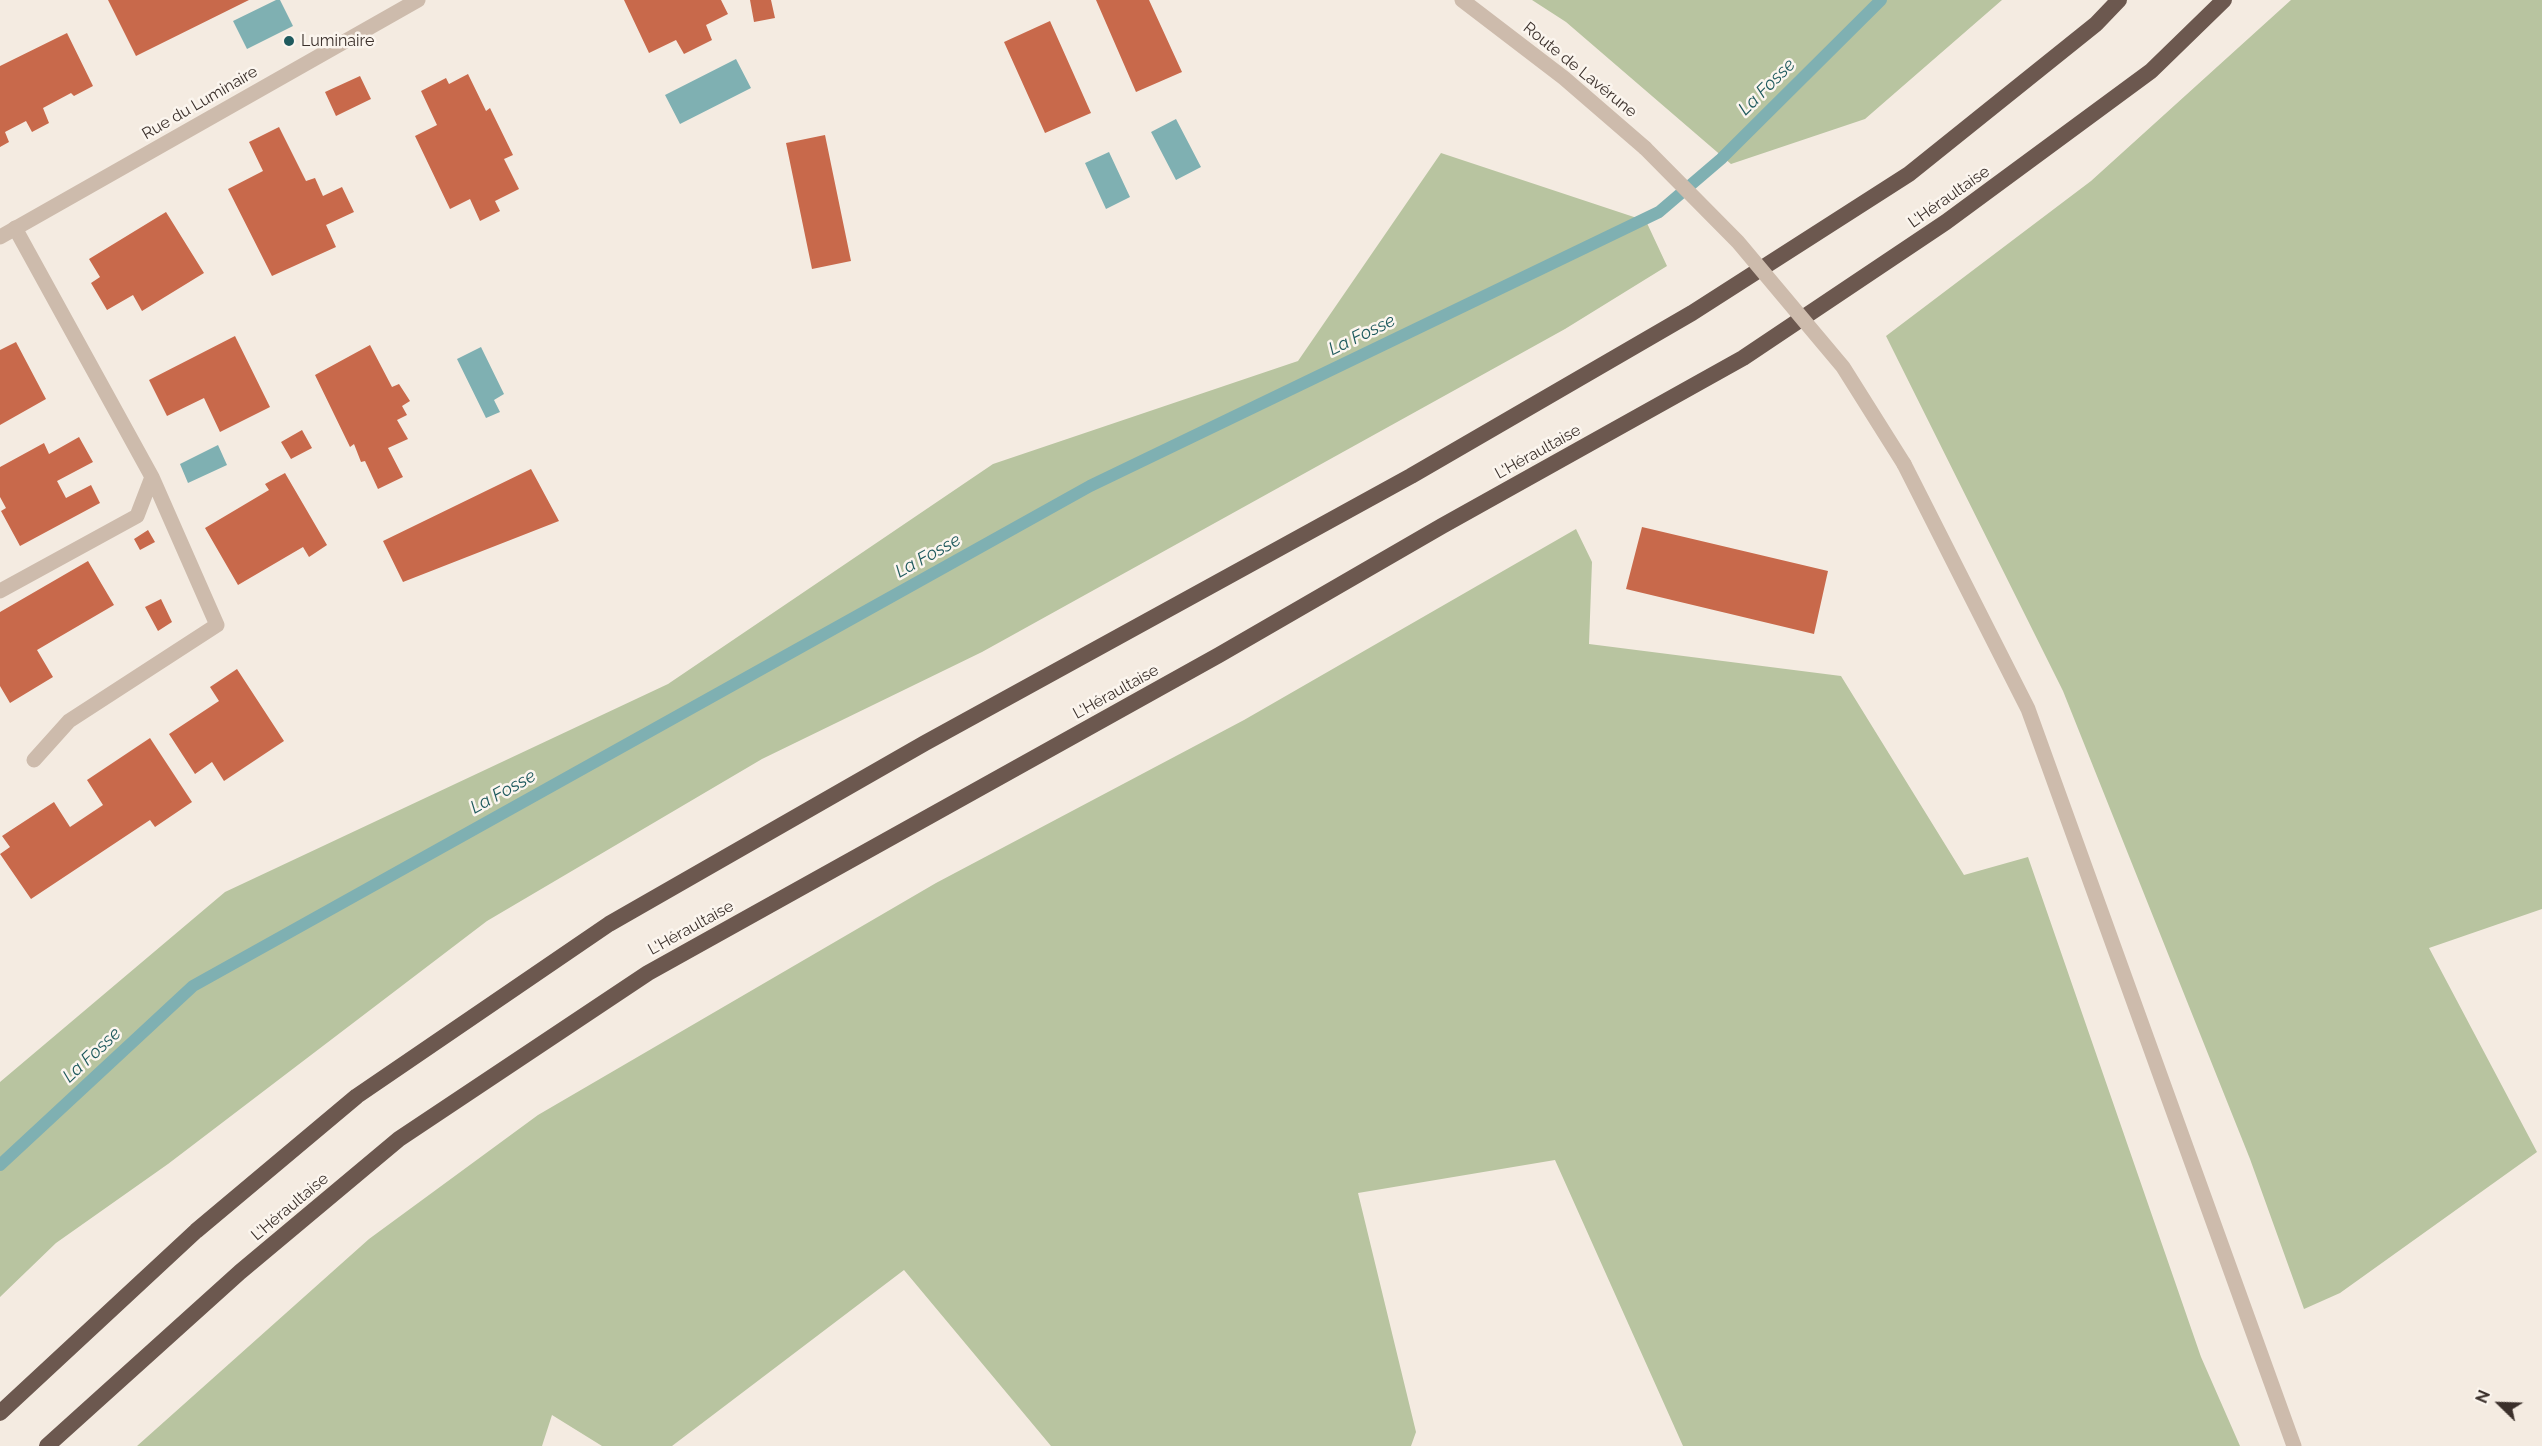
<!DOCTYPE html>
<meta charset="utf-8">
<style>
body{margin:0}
#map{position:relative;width:2542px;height:1446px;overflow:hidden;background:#f4ebe1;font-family:Raleway,sans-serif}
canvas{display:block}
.north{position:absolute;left:2470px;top:1374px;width:60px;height:60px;-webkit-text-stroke:4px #fbf5ee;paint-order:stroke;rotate:293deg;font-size:16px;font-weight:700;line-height:24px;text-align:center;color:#3b302b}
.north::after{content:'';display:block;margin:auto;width:21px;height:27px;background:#3b302b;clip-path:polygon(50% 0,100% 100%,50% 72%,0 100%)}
</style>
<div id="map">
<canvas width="2542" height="1446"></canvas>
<div class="north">N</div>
</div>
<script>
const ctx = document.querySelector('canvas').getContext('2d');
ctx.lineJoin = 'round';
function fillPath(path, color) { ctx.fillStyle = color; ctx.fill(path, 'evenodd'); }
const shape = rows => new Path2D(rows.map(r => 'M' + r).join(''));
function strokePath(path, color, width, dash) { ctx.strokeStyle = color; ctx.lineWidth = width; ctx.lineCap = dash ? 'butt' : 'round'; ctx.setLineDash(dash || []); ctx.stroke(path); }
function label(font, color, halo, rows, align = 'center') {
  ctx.font = font + ' Raleway,sans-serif'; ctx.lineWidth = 5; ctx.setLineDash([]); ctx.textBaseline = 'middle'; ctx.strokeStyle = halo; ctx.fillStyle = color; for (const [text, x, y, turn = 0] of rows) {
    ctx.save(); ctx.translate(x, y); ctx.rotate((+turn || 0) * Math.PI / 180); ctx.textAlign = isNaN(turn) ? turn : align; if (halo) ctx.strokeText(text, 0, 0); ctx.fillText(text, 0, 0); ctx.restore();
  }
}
fillPath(shape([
 [1532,0,2002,0,1865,119,1731,164,1566,22],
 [2291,0,2542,0,2542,909,2429,948,2537,1152,2340,1293,2304,1309,2250,1159,2063,691,1886,336,2091,181],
 [1441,153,1646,221,1667,266,1565,329,982,652,762,759,487,921,168,1164,56,1243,0,1297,0,1082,225,892,668,684,993,464,1298,361],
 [1576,529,1592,562,1589,644,1841,676,1964,875,2028,857,2201,1357,2240,1446,1683,1446,1555,1160,1358,1193,1416,1432,1411,1446,1051,1446,904,1270,672,1446,602,1446,552,1415,542,1446,137,1446,369,1239,538,1115,936,883,1244,720]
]), '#b8c4a0');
fillPath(shape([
 [276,0,280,0,293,26,247,49,233,21],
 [736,59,751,88,680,124,665,95],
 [1176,119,1201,167,1176,180,1151,132],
 [1109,152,1130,197,1106,209,1085,163],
 [481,347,504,394,494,400,500,412,486,418,457,359],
 [218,445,227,465,188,483,180,464]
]), '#7fb0b2');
strokePath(shape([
 [0,1165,193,986,1090,486,1659,212,1721,159,1881,0]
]), '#7fb0b2', 12);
fillPath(shape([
 [108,0,249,0,136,56],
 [624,0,721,0,728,14,706,25,712,40,684,54,676,40,649,53],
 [750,0,771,0,775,18,754,22],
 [1096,0,1149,0,1182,72,1136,92],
 [1050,21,1091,113,1045,133,1004,42],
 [67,33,93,86,74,96,71,93,43,108,49,123,32,132,26,121,5,132,9,142,0,147,0,66],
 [468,74,486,111,490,108,513,155,504,159,519,189,495,201,500,211,480,221,470,199,450,209,415,136,437,125,421,91,446,78,449,84],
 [360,76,371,99,336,116,325,92],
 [279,127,306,181,315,178,323,196,342,187,354,212,326,225,336,247,272,276,228,189,263,171,249,142],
 [825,135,851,261,812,269,786,143],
 [166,212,204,273,142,311,133,295,107,310,91,283,100,277,89,259],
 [235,336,270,407,220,432,204,398,167,416,149,380],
 [16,342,46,399,0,425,0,350],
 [370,345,392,387,399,384,410,401,402,406,407,415,397,420,408,439,388,448,403,477,378,489,365,461,361,462,354,444,350,447,315,375],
 [302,430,312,448,291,459,281,442],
 [79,437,93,462,57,481,66,498,91,485,100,503,20,546,1,511,6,508,0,497,0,467,44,443,49,454],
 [531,469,559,521,403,582,383,541],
 [285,473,327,545,309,557,303,547,238,585,205,528,269,490,265,484],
 [1642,527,1828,571,1814,634,1626,589],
 [148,530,155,542,140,550,134,539],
 [88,561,114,605,37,650,53,677,10,703,0,686,0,612],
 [161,599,172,622,158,631,145,607],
 [237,669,284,741,224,781,212,762,195,774,169,734,219,701,210,687],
 [150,738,192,802,155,827,150,820,31,899,0,854,10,847,2,836,54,802,70,827,103,805,87,780]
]), '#c8694b');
strokePath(shape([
 [0,591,137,516,152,477,15,228],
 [34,760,69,721,217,625,152,477]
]), '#cdbbac', 15);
strokePath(shape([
 [0,237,418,0]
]), '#cdbbac', 15);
strokePath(shape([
 [1462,0,1564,78,1645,148],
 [1904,464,2028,709,2294,1446]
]), '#cdbbac', 15);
strokePath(shape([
 [0,1413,196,1231,357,1096,609,924,925,743,1411,476,1692,313,1909,174,2096,24,2119,0],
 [47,1446,240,1272,399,1139,648,973,1219,655,1442,526,1743,358,1946,222,2151,71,2224,0]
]), '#6c584f', 16);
strokePath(shape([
 [1645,148,1738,242,1843,367,1904,464]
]), '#cdbbac', 15);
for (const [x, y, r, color] of [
 [289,41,6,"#1f5a5e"]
]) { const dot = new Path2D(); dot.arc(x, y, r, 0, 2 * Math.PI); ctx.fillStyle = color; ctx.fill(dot); strokePath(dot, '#fbf5ee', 2); }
label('16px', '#3b302b', '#fbf5ee', [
 ["Luminaire",301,41]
], 'left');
label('16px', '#3b302b', '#fbf5ee', [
 ["Route de Lavérune",1580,70,39],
 ["Rue du Luminaire",200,103,-30],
 ["L'Héraultaise",1949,197,-35],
 ["L'Héraultaise",1538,452,-29],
 ["L'Héraultaise",1116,692,-29],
 ["L'Héraultaise",691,928,-29],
 ["L'Héraultaise",290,1207,-40]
]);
label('italic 18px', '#1f5a5e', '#fbf5ee', [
 ["La Fosse",1767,87,-45],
 ["La Fosse",1362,335,-26],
 ["La Fosse",928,556,-29],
 ["La Fosse",503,792,-29],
 ["La Fosse",92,1055,-43]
]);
</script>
